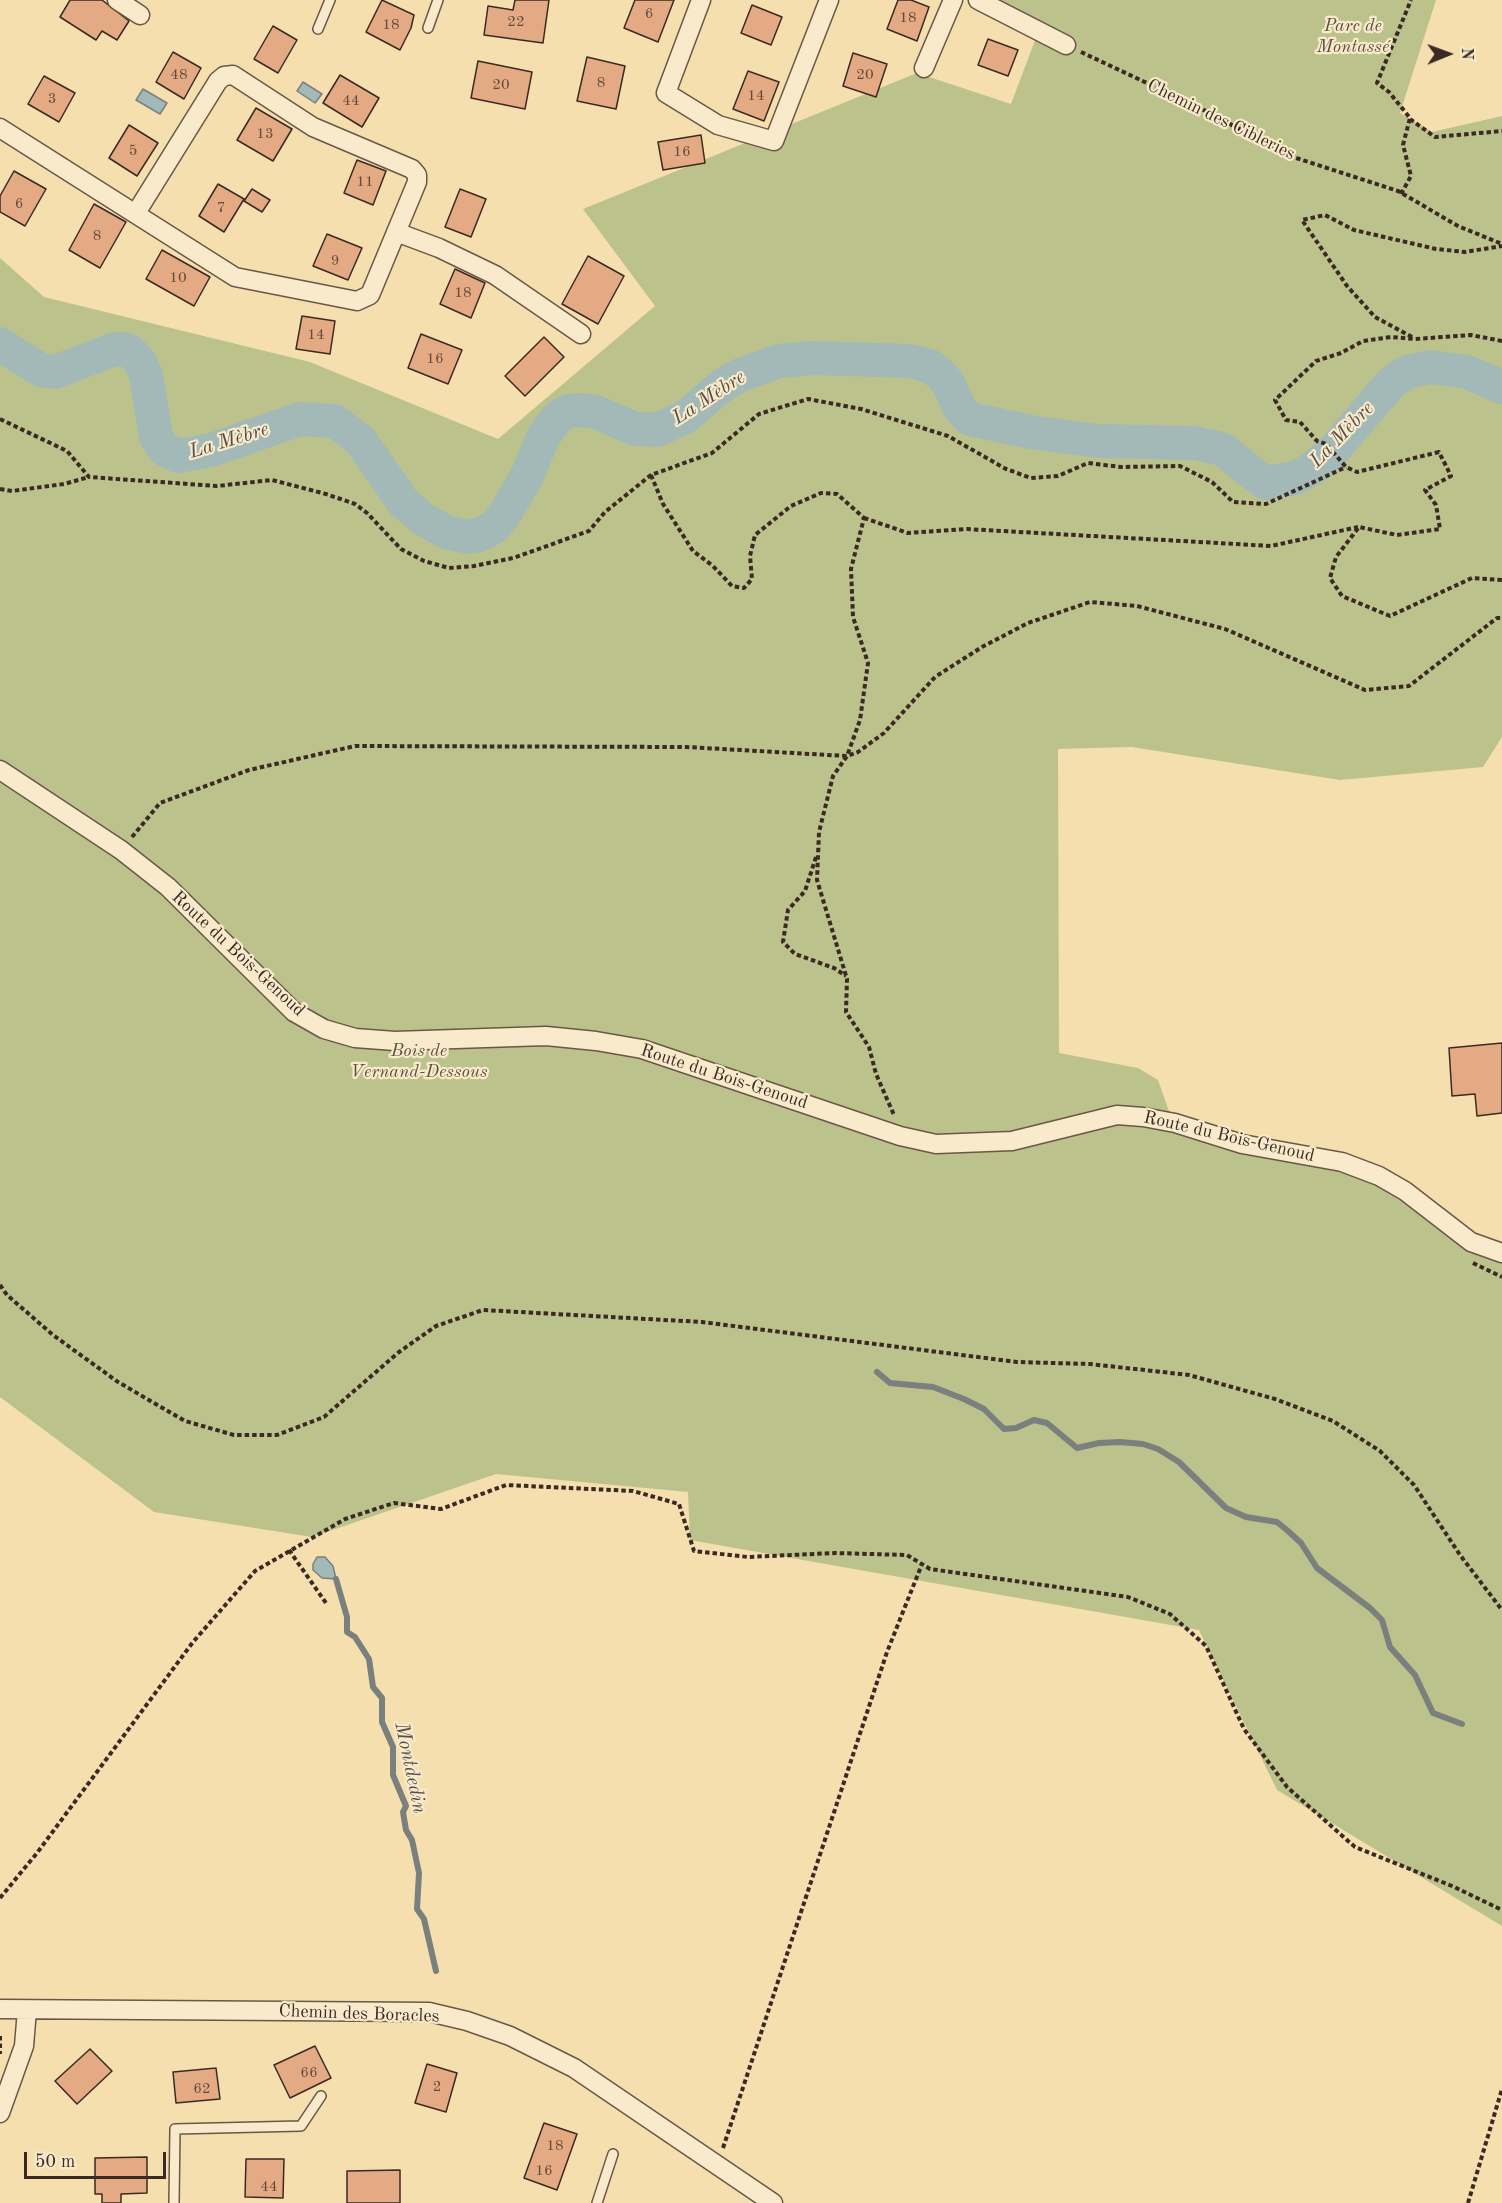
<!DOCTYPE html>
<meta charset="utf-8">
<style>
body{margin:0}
#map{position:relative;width:1502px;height:2203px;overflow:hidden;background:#f5dfaf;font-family:"Old Standard TT",serif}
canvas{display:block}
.north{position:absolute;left:1418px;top:24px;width:60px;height:60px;-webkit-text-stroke:4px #f8eacb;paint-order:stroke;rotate:89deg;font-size:16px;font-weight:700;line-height:24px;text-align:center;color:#3b2a24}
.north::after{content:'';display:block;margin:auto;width:21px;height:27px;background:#3b2a24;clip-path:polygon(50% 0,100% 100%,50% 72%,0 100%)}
.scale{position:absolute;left:24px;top:2152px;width:142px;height:27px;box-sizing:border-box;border:3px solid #3b2a24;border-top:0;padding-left:8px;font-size:18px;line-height:21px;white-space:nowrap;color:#3b2a24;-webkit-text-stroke:4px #f8eacb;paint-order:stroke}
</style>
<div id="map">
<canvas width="1502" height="2203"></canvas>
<div class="north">N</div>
<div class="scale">50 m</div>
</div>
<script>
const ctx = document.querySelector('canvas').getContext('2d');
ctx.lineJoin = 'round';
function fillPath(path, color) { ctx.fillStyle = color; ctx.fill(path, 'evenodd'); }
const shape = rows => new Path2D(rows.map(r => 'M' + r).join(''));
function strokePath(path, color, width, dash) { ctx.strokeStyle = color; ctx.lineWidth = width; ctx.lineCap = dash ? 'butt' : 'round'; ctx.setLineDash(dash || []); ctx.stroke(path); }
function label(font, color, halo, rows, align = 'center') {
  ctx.font = font + ' "Old Standard TT",serif'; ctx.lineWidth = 4.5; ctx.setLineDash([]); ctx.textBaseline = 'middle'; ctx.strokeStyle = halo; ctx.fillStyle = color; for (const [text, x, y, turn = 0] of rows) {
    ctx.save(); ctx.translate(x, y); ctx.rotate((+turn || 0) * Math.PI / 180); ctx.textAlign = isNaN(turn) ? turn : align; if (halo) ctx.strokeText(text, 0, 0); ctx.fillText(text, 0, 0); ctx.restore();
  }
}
fillPath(shape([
 [987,0,1436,0,1400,113,1432,132,1502,116,1502,737,1483,767,1340,780,1132,747,1058,749,1059,1053,1138,1068,1158,1080,1176,1131,1340,1169,1376,1182,1502,1261,1502,1926,1277,1790,1199,1630,690,1540,688,1492,496,1474,312,1537,154,1512,0,1397,0,258,44,297,310,362,498,439,655,306,583,209,917,73,1011,104,1037,35]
]), '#bcc28b');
const water = shape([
 [303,82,322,94,315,103,297,91,303,82],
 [143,89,167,103,160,114,136,100,143,89],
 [317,1557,325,1557,333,1566,336,1579,322,1578,313,1570,313,1564,317,1557]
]);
fillPath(water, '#a3b9b8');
strokePath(water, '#79807d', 1.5);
strokePath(shape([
 [877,1372,890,1383,933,1387,964,1399,984,1409,1004,1429,1016,1428,1034,1420,1047,1423,1077,1448,1099,1443,1120,1442,1143,1444,1158,1449,1179,1462,1226,1508,1246,1517,1277,1522,1288,1531,1301,1543,1317,1568,1370,1608,1382,1620,1390,1647,1415,1675,1433,1713,1462,1724],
 [336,1579,347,1617,347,1632,355,1637,369,1659,373,1687,382,1698,382,1722,393,1747,393,1775,406,1806,403,1812,406,1830,412,1840,419,1873,417,1909,424,1919,436,1971]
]), '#79807d', 6);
strokePath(shape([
 [0,344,41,370,55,372,112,350,124,349,131,352,140,362,146,375,156,437,164,449,178,456,211,450,300,419,335,421,361,441,403,502,423,519,446,532,468,537,479,535,494,527,504,515,527,476,543,437,558,417,569,411,582,410,596,412,635,429,657,430,685,417,723,385,740,375,779,361,813,358,911,361,930,366,940,374,948,383,960,409,970,419,1031,432,1098,441,1195,443,1222,449,1265,483,1295,478,1313,468,1332,452,1391,383,1407,372,1430,367,1467,372,1502,387]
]), '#a3b9b8', 34);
const building = shape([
 [70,0,102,0,129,21,117,40,102,31,96,40,60,17,70,0],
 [382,0,414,15,411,28,400,50,366,32,382,0],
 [515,0,549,0,543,43,484,35,488,6,513,10,515,0],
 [635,0,674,0,658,42,624,28,635,0],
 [898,0,911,0,929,7,917,41,887,29,898,0],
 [752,5,782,17,771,45,741,33,752,5],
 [273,26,297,40,278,73,254,59,273,26],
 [988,39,1018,50,1008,76,978,65,988,39],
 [173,52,201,68,184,99,156,82,173,52],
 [853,53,887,64,876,97,843,86,853,53],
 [587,57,625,66,616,109,577,101,587,57],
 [478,61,532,72,525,109,471,98,478,61],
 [748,71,779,82,764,121,733,109,748,71],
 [340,75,379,98,362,127,323,103,340,75],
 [44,76,75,93,59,122,28,104,44,76],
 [256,108,292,129,273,161,237,140,256,108],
 [129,125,158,143,137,176,109,158,129,125],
 [701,135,705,163,663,170,658,142,701,135],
 [357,160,386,171,373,205,344,193,357,160],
 [14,171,46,189,25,226,0,212,0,196,14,171],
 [218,184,244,199,224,232,199,216,218,184],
 [252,189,270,200,262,212,244,201,252,189],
 [460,189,486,199,471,237,445,227,460,189],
 [94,204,126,222,100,268,69,250,94,204],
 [327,234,362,248,348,280,313,266,327,234],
 [162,250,210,277,194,306,146,279,162,250],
 [588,256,624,276,598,324,562,304,588,256],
 [455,269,485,283,471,318,440,304,455,269],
 [302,316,335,321,330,354,296,349,302,316],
 [421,334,462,350,448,384,408,368,421,334],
 [544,337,564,357,525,396,505,376,544,337],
 [1502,1043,1502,1113,1477,1116,1475,1094,1452,1096,1449,1048,1502,1043],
 [315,2046,331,2078,290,2098,274,2065,315,2046],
 [90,2049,112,2071,77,2104,55,2081,90,2049],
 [427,2064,457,2073,446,2112,415,2103,427,2064],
 [216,2068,220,2099,176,2103,173,2072,216,2068],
 [544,2123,577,2134,557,2190,524,2178,544,2123],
 [147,2157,147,2193,121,2194,121,2203,102,2203,102,2194,95,2194,95,2158,147,2157],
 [246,2159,284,2159,283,2198,245,2197,246,2159],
 [400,2170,400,2203,347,2203,347,2171,400,2170]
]);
fillPath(building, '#e3aa83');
strokePath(building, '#3b2a24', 1.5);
const lane = shape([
 [428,28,438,0],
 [318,29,330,0],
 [174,2203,175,2129,301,2126,321,2096],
 [597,2203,613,2154]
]);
const street = shape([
 [117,0,140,15],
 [701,0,666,93,718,125,774,141,829,0],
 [978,0,1066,45],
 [924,68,953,0],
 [0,128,235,277,357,301,370,295,417,182,417,175,412,169,313,127,233,75,224,76,218,81,136,213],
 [396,232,439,248,495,275,581,334],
 [0,770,121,850,168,887,294,1012,324,1029,355,1038,395,1041,546,1036,596,1041,642,1049,900,1136,936,1144,1012,1141,1117,1115,1143,1117,1175,1123,1242,1144,1342,1162,1379,1176,1405,1191,1471,1242,1502,1253],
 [0,2009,429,2012,467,2021,510,2036,574,2068,773,2203],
 [0,2113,24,2046,27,2010]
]);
strokePath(lane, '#6a5747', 12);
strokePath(street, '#6a5747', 21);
strokePath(shape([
 [1081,52,1200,108,1290,156,1398,191,1458,226,1502,244],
 [1410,119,1435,137,1502,131],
 [1401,194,1411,176,1403,145,1410,118,1389,92,1377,83,1411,0],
 [1412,337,1375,317,1347,286,1302,220,1325,215,1354,230,1436,249,1465,252,1502,246],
 [1502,341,1471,335,1415,339,1391,337,1363,341,1341,353,1316,361,1275,400,1286,420,1300,422,1317,441,1326,444,1346,467,1357,472,1439,452,1451,476,1425,490,1436,505,1440,529,1397,535,1359,527,1336,557,1330,578,1342,596,1390,616,1472,578,1502,580],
 [0,419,67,451,89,477,217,486,272,480,326,494,355,504,367,513,401,549,424,561,449,568,474,566,513,558,589,531,605,512,651,475,712,453,759,414,808,399,861,409,948,436,1006,469,1031,478,1058,476,1088,463,1121,467,1180,466,1212,482,1233,502,1266,504,1346,467],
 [651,475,663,504,693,551,713,566,732,586,744,588,752,579,750,556,755,535,791,506,821,493,837,494,864,518,851,569,853,617,868,663,860,720,847,756,833,776,819,832,817,880,847,979,846,1012,869,1047,876,1074,894,1115],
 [0,489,12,491,64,484,89,477],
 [864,518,908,533,967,529,1271,546,1358,527],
 [132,837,160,803,249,770,355,746,686,747,847,756,858,752,884,733,935,677,982,647,1028,623,1090,602,1137,606,1225,629,1365,690,1409,686,1497,618,1502,618],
 [816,857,805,891,788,910,783,942,795,954,834,968,846,976],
 [1473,1263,1502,1277],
 [0,1285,7,1295,53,1335,118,1382,185,1421,234,1435,277,1435,324,1417,399,1352,436,1326,483,1310,702,1322,1017,1362,1090,1364,1189,1375,1275,1399,1333,1421,1380,1451,1414,1485,1460,1555,1502,1610],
 [289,1550,326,1603],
 [0,1898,37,1853,193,1642,255,1571,345,1519,394,1503,441,1509,506,1485,633,1491,679,1504,694,1551,748,1557,835,1553,907,1555,930,1569,1128,1597,1170,1614,1206,1646,1244,1729,1287,1787,1355,1847,1452,1886,1502,1910],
 [0,2036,0,2054],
 [723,2148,887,1652,922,1564],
 [1468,2203,1502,2089]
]), '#3b2a24', 4, [4.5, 3]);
strokePath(lane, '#f8eacb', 9);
strokePath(street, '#f8eacb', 18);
label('15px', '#654a3c', null, [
 ["6",649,14],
 ["18",908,18],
 ["22",516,22],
 ["18",391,25],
 ["48",179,75],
 ["20",865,75],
 ["8",601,83],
 ["20",501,85],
 ["14",756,96],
 ["3",52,99],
 ["44",351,101],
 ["13",265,134],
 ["5",133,151],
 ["16",682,152],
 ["11",365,182],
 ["6",19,204],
 ["7",221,208],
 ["8",97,236],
 ["9",335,261],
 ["10",178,278],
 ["18",463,293],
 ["14",316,335],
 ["16",435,359],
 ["66",309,2073],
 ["2",437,2087],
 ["62",202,2089],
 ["18",555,2146],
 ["16",544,2171],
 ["44",269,2187]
]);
label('italic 18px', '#5b503e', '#f8eacb', [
 ["Parc de",1353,26],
 ["Montassé",1353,47],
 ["Bois de",419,1051],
 ["Vernand-Dessous",419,1072]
]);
label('18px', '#3b2a24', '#f8eacb', [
 ["Chemin des Cibleries",1221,120,26],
 ["Route du Bois-Genoud",238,954,43],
 ["Route du Bois-Genoud",724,1077,18],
 ["Route du Bois-Genoud",1229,1137,13],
 ["Chemin des Boracles",359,2014,2]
]);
label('italic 20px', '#554e49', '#f8eacb', [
 ["La Mèbre",709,398,-33],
 ["La Mèbre",1342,435,-46],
 ["La Mèbre",229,441,-17],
 ["Montdedin",410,1768,78]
]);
</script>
